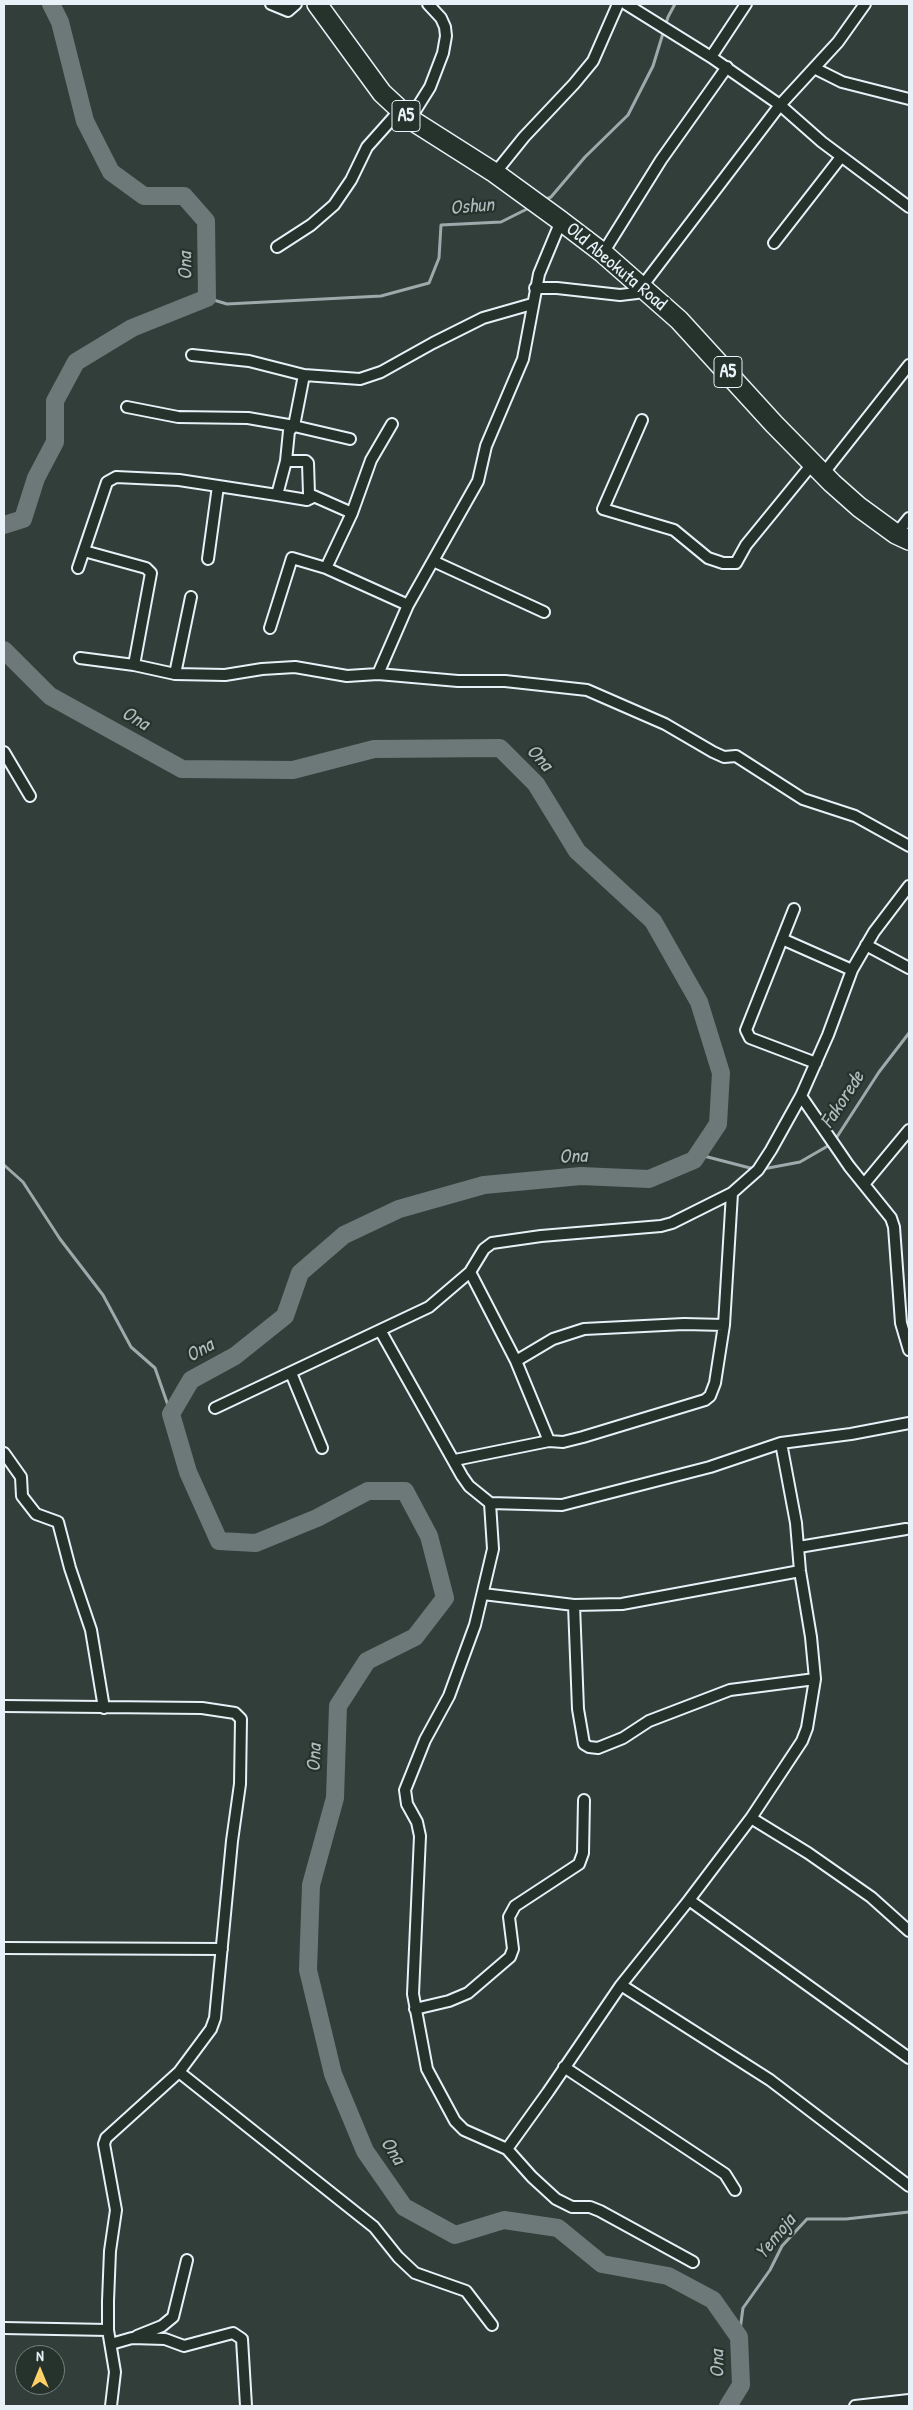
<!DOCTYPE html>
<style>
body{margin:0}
#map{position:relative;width:913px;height:2410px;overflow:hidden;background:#323e39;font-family:"Patrick Hand",sans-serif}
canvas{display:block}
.frame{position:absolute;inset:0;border:5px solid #e8f1f8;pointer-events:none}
.north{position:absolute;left:15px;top:2345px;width:50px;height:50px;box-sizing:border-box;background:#26332d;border:1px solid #747f7e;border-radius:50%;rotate:0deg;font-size:14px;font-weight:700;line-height:20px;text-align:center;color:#e8f1f8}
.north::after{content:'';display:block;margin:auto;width:18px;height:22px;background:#ffd166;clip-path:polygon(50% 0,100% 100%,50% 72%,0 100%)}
</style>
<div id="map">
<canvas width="913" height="2410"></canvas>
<div class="frame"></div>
<div class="north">N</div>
</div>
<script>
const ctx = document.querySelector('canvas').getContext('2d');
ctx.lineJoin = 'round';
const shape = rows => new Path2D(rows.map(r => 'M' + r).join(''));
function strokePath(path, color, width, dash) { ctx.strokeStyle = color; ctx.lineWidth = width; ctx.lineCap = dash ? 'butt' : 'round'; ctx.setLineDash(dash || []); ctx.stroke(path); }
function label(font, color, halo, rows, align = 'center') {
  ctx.font = font + ' "Patrick Hand",sans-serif'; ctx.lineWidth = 4.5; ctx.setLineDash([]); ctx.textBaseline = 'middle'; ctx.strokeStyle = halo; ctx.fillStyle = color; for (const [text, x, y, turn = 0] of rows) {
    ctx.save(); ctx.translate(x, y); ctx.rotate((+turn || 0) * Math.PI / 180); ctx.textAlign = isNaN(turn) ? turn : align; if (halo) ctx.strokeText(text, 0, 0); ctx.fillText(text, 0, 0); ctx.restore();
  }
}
strokePath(shape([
 [544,200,551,197,585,157,628,115,653,66,668,17,675,4],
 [207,298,227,304,381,296,429,283,439,258,441,225,501,222,531,207],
 [700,1155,754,1169],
 [4,1165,23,1182,60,1239,103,1295,131,1347,155,1368,171,1414],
 [763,1169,800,1162,833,1143,879,1072,909,1033],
 [739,2337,743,2308,770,2270,782,2246,807,2219,846,2219,909,2212]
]), '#9ea9ab', 3);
strokePath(shape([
 [4,525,23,519,36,478,55,442,55,401,76,362,132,328,207,298,206,221,184,196,144,196,111,172,85,121,60,22,51,4],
 [4,650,50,696,182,769,293,770,374,749,500,748,536,784,577,851,653,921,699,1002,721,1073,718,1124,694,1160,649,1179,581,1176,484,1185,399,1209,344,1235,300,1273,285,1316,235,1356,191,1380,171,1414,188,1472,219,1541,256,1543,317,1518,368,1491,405,1491,429,1536,445,1598,415,1637,367,1661,338,1706,335,1798,311,1885,308,1970,333,2074,365,2151,404,2207,455,2235,504,2220,558,2228,602,2264,668,2276,713,2300,739,2337,741,2385,728,2406]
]), '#6d7978', 18);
const street = shape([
 [271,4,288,11,296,4],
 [626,4,711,57,780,105,822,142,909,207],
 [711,57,746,4],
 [814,68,842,82,909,99],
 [410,119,430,87,443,53,446,36,445,27,441,18,428,4],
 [495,173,524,137,574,84,593,61,618,4],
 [774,243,841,157],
 [277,247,311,225,334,205,351,180,367,147,400,110],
 [603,253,661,160,727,67],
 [535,288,557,288,620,295,637,293,780,105,838,42,865,4],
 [192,355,249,361,304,375,360,379,381,372,433,343,483,318,532,304],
 [127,407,178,417,248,418,294,426,350,439],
 [642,420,603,509,674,530,708,558,723,563,736,563,746,545,813,463],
 [286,461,306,461,308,463,309,494,352,513],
 [823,474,909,365],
 [277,495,307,500,313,497],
 [896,534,909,518],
 [84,551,146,568,151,573,134,665],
 [208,559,218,486],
 [433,561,544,612],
 [78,568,107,482,116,477,179,480,277,495,286,461,289,431,294,426,304,375],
 [326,568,352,513,371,460,392,424],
 [270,628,292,558,326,568,408,605],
 [80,658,134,665,175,674,225,675,262,669,295,667,347,676,378,674,458,681,505,681,587,690,665,724,713,752,724,757,736,756,803,799,855,816,909,846],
 [175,674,191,597],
 [378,674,408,605,478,481,486,446,523,359,539,274,561,221],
 [4,752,30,796],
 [794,909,746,1030,750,1038,816,1063],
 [782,939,852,970],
 [866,945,909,968],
 [801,1096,849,1166,891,1218,894,1227,901,1323,909,1350],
 [865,1183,909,1130],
 [470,1272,516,1361,549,1441],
 [380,1330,462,1476,469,1486,490,1503,562,1505,710,1467,781,1443,851,1434,909,1423],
 [516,1361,553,1339,584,1329,684,1324,724,1325],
 [291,1373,322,1448],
 [215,1408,429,1307,470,1272,484,1249,492,1243,541,1236,661,1226,672,1223,732,1193,758,1170,771,1150,801,1096,828,1035,852,970,874,932,909,886],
 [4,1453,21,1477,22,1496,36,1514,58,1522,70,1568,91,1630,104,1708],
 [455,1460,549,1441,563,1442,583,1437,705,1400,710,1396,715,1383,724,1325,732,1193],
 [490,1503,493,1549,475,1625,449,1696,425,1740,405,1790,407,1804,417,1822,420,1836,413,1994,427,2069,455,2121,464,2130,507,2149,532,2177,556,2199,572,2207,590,2207,600,2211,693,2262],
 [799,1547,906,1529],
 [483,1594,574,1605,622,1604,800,1571],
 [574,1605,578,1709,584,1744,589,1747,598,1748,623,1738,649,1721,730,1690,815,1679],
 [4,1706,202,1708,235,1713,241,1719,240,1784,232,1841,215,2018,211,2029,179,2072,106,2138,104,2144,116,2210,110,2251,108,2301,108,2330,115,2372,111,2406],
 [751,1818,808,1853,871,1897,909,1931],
 [689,1900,909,2058],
 [4,1948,222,1949],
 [621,1985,770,2080,909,2186],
 [415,2009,449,2001,468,1993,510,1957,513,1949,509,1917,515,1906,579,1864,583,1853,584,1800],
 [564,2067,725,2174,735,2190],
 [179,2072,374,2227,398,2257,415,2273,466,2291,492,2325],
 [507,2149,548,2092,621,1985,689,1900,751,1818,802,1741,807,1728,815,1679,811,1637,800,1571,796,1523,781,1443],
 [4,2328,108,2330],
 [137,2336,162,2326,173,2317,187,2260],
 [111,2344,132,2338,165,2339,184,2346,233,2333,242,2339,246,2406],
 [855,2406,909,2400]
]);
const highway = shape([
 [317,4,382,93,410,119,495,173,561,221,603,253,679,320,774,424,832,483,859,507,896,534,909,540]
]);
strokePath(street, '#e8f1f8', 14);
strokePath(highway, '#e8f1f8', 22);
strokePath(street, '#26332d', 10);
strokePath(highway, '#26332d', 19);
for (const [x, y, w] of [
 [406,116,28],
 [728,372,28]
]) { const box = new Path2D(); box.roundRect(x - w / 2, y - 15.5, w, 31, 4); ctx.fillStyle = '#26332d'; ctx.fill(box); strokePath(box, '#e8f1f8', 1); }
label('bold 18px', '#e8f1f8', null, [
 ["A5",406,116],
 ["A5",728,372]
]);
label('19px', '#e8f1f8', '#26332d', [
 ["Old Abeokuta Road",616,267,40]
]);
label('italic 20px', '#b1bbbe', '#26332d', [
 ["Oshun",472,207,-5],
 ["Ona",186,266,-91],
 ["Ona",135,719,29],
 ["Ona",539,758,47],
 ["Fakorede",843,1100,-57],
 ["Ona",573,1157,-3],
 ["Ona",200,1351,-30],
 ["Ona",315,1758,-88],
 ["Ona",392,2151,57],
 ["Yemoja",776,2237,-51],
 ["Ona",718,2364,-91]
]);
</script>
